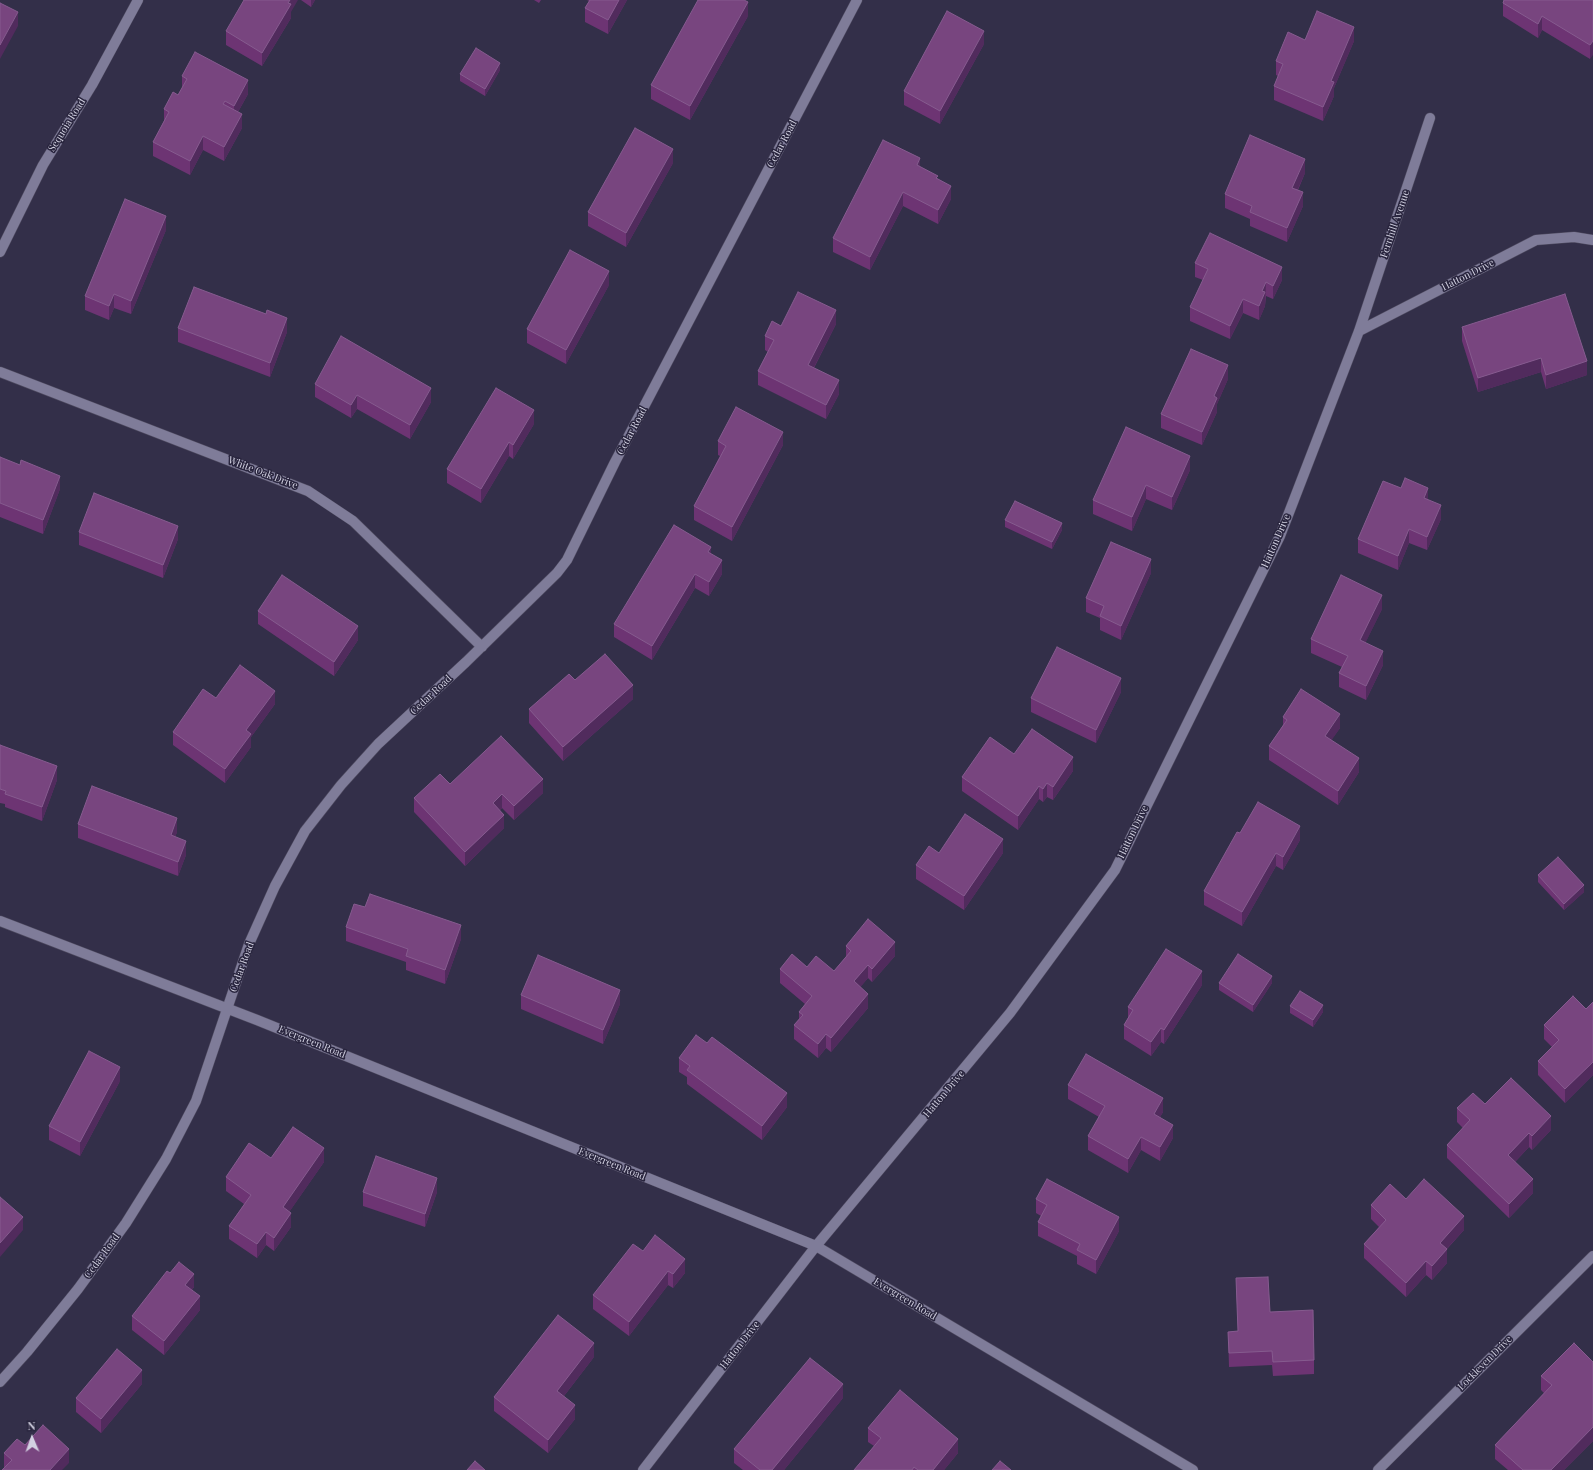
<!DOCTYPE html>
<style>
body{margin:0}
#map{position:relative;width:1593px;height:1470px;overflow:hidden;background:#332f49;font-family:"Playfair Display",serif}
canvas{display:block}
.north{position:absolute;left:12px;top:1418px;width:40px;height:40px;-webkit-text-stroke:3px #29253e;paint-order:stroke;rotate:358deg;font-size:11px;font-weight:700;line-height:16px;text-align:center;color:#d3d2e2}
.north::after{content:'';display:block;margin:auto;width:14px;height:18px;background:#d3d2e2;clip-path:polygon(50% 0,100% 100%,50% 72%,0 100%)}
</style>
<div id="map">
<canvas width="1593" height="1470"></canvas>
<div class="north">N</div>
</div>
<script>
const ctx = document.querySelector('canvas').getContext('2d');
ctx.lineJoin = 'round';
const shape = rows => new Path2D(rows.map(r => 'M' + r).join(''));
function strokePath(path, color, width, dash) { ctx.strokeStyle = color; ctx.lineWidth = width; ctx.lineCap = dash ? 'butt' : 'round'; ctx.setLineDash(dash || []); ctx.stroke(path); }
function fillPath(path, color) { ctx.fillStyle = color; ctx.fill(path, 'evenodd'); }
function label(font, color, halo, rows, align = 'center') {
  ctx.font = font + ' "Playfair Display",serif'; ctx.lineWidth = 3; ctx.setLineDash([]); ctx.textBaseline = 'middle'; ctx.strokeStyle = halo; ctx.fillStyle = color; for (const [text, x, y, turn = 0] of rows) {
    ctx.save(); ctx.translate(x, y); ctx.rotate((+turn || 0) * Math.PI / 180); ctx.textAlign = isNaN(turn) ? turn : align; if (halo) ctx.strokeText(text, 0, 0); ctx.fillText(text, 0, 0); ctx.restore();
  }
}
const minor = shape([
 [0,252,43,165,92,85,138,0],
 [1359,331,1536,240,1574,237,1593,240],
 [0,372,308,491,353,521,482,647],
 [0,921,257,1020,816,1246,1193,1470],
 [0,1382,27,1352,78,1289,126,1223,166,1159,196,1101,249,944,275,886,305,831,341,785,378,744,466,662,557,573,567,560,615,462,857,0],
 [643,1470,816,1246,1010,1013,1115,870,1280,536,1359,331,1430,118],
 [1378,1470,1593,1256]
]);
strokePath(minor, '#4f4b60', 11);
strokePath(minor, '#7f7c99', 10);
fillPath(shape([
 [301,0,315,0,311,7],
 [534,0,541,0,539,3],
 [587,0,627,0,608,34,585,22,585,8,589,1],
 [1593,0,1590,59,1542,30,1538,38,1503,16,1503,3],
 [291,12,291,18,262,66,226,45,226,31],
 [748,16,690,120,651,99,651,85],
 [1305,40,1354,41,1334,88,1334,96,1323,121,1274,100,1274,86,1278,76,1276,75,1276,61],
 [984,44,940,124,904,105,904,91],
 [500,70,485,96,460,81,460,74],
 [182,76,248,94,238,112,242,128,224,161,203,150,190,175,153,156,153,142,164,121,164,109,178,95,182,88],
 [673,163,626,247,588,226,588,212],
 [920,167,938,179,951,199,938,224,903,206,870,270,833,252,833,238],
 [1305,173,1298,190,1303,206,1287,242,1250,226,1250,219,1225,208,1225,194],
 [166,230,131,314,114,308,109,320,85,310,85,296],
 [1195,263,1282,280,1273,299,1266,296,1265,306,1259,320,1243,313,1230,339,1190,321,1190,307,1203,280,1195,277],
 [609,285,566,364,527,343,527,329],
 [266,314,287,332,270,377,178,342,178,328],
 [836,324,814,368,839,394,826,419,758,385,758,371,768,352,765,350,765,336,781,326],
 [1462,327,1587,375,1546,389,1541,372,1478,392,1462,341],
 [1228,379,1217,404,1217,412,1202,445,1161,428,1161,414],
 [315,384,431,402,410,439,357,409,351,418,315,397],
 [534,424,513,459,509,456,481,503,447,483,447,469],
 [718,441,783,445,732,541,694,520,694,506,720,456,718,455],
 [0,457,60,489,43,534,0,517],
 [1190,470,1172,510,1146,499,1132,531,1093,514,1093,500],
 [1428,500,1441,519,1427,550,1409,543,1398,570,1358,553,1358,539],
 [1005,520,1062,530,1052,549,1005,527],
 [79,532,178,539,163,578,79,545],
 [711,554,722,574,709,596,695,588,652,660,614,637,614,624],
 [1151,573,1121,640,1100,630,1100,618,1086,612,1086,598],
 [1382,609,1365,643,1383,665,1366,700,1339,687,1339,673,1342,667,1311,653,1311,639],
 [258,611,358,640,334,676,258,624],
 [575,680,633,699,563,761,529,723,529,709],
 [1121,692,1096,743,1031,712,1031,698],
 [216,698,275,704,251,737,251,747,225,783,173,745,173,732],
 [1283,717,1340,728,1331,740,1359,772,1338,805,1269,760,1269,746,1283,725],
 [0,745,57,780,42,821,5,807,5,804,0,803],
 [1014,754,1073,771,1053,800,1047,797,1043,802,1039,799,1018,830,962,791,962,777],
 [450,784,543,793,514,820,502,808,500,810,504,828,465,866,414,812,414,798],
 [78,824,177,832,175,837,186,855,178,876,78,838],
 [1240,833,1300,840,1283,870,1276,866,1242,926,1204,905,1204,891],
 [1003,853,964,910,916,879,916,865],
 [1538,875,1584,892,1564,910,1538,882],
 [346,927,461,939,445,984,406,970,406,962,346,941],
 [846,946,895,956,872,982,868,978,860,987,868,1008,831,1052,826,1048,818,1058,794,1039,794,1025,799,1019,799,1012,805,1004,780,983,780,969,807,967,834,971,846,957],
 [1219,983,1272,983,1253,1012,1219,990],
 [1202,985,1164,1044,1161,1042,1151,1056,1124,1039,1124,1025,1128,1018,1128,1007],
 [521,995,620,1004,603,1044,521,1009],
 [1593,1002,1593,1075,1565,1103,1538,1075,1538,1061,1552,1047,1544,1039,1544,1025,1586,1009],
 [1290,1006,1323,1012,1313,1027,1290,1013],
 [679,1058,787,1107,762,1140,687,1084,687,1077,679,1072],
 [120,1081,80,1156,49,1140,49,1126],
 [1068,1085,1163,1112,1160,1117,1173,1138,1160,1161,1141,1150,1128,1173,1088,1150,1088,1136,1099,1117,1068,1099],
 [1485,1104,1551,1130,1532,1150,1529,1147,1515,1162,1533,1193,1509,1218,1447,1158,1447,1145,1463,1128,1457,1122,1457,1108],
 [271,1158,324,1162,289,1212,291,1227,274,1251,266,1245,257,1258,229,1239,229,1226,244,1204,226,1191,226,1177],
 [363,1192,437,1192,425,1227,363,1206],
 [1036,1199,1119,1231,1096,1274,1077,1264,1077,1256,1038,1236,1038,1222,1041,1216,1036,1213],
 [1406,1199,1464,1230,1447,1249,1447,1263,1432,1280,1426,1275,1406,1297,1364,1258,1364,1244,1379,1227,1371,1219,1371,1205],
 [643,1251,685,1273,673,1288,668,1285,629,1336,593,1309,593,1295],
 [170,1273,194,1287,192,1290,200,1310,164,1355,132,1330,132,1316],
 [1236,1278,1270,1312,1314,1360,1314,1374,1273,1376,1272,1365,1229,1367,1228,1332,1238,1331],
 [594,1357,564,1396,575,1419,548,1453,494,1411,494,1397],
 [1593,1362,1593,1441,1564,1470,1508,1470,1495,1459,1495,1445,1544,1393,1541,1390,1541,1376],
 [142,1384,101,1433,76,1412,76,1398],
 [843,1398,784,1470,743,1470,734,1463,734,1449],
 [868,1428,958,1453,944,1470,854,1470,874,1446,868,1442],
 [25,1445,69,1463,5,1467,4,1467,4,1453]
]), '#6d3473');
fillPath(shape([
 [290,0,298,0,291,12,291,18,262,66,262,53],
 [311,0,315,0,311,7],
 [619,0,627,0,608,34,608,20],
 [748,2,748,16,690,120,690,106],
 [18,12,18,26,0,59,0,45],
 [1542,16,1542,30,1538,38,1538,24],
 [1354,27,1354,41,1334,88,1334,96,1323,121,1323,107,1331,81],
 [984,31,984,44,940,124,940,111],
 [1593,41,1593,55,1590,59,1590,45],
 [500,63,500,70,485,96,485,89],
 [248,80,248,94,234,119,234,106],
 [242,114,242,128,224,161,224,147],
 [203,136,203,150,190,175,190,161],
 [673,149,673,163,626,247,626,233],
 [920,158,920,172,917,165],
 [1305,159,1305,173,1292,202,1292,188],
 [951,186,951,199,938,224,938,210],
 [903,192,903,206,870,270,870,257],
 [1303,192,1303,206,1287,242,1287,228],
 [166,216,166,230,131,314,131,301],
 [1282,267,1282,280,1273,299,1273,286],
 [609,271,609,285,566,364,566,350],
 [1266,282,1265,306,1259,320,1259,306,1262,291],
 [114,294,114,308,109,320,109,306],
 [1243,299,1243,313,1230,339,1230,326],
 [836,310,836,324,808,379,808,365],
 [287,318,287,332,270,377,270,363],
 [1541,358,1541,372,1478,392,1478,378],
 [1587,361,1587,375,1546,389,1546,375],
 [1228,365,1228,379,1217,404,1217,412,1202,445,1202,432,1214,396],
 [839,380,839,394,826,419,826,405],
 [431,388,431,402,410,439,410,425],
 [357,395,357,409,351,418,351,405],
 [534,410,534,424,513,459,513,445],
 [783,432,783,445,732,541,732,527],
 [509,442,509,456,481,503,481,489],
 [1190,456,1190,470,1172,510,1172,497],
 [60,476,60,489,43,534,43,520],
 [1146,485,1146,499,1132,531,1132,517],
 [1428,488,1428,501,1424,498],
 [1441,505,1441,519,1427,550,1427,537],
 [1062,523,1062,530,1052,549,1052,542],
 [178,526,178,539,163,578,163,565],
 [1409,529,1409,543,1398,570,1398,556],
 [711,547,711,561,708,552],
 [1151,559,1151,573,1121,640,1121,626],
 [722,560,722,574,709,596,709,582],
 [695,574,695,588,652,660,652,646],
 [1382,595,1382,609,1360,654,1360,640],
 [358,626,358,640,334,676,334,662],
 [1383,651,1383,665,1366,700,1366,686],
 [1121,678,1121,692,1096,743,1096,730],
 [633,685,633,699,563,761,563,747],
 [275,691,275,704,251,737,251,747,225,783,225,769,246,730],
 [1340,714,1340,728,1325,750,1325,736],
 [1073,757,1073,771,1053,800,1053,787],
 [1359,758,1359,772,1338,805,1338,791],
 [57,766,57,780,42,821,42,807],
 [543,779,543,793,514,820,514,806],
 [1047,783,1047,797,1043,802,1043,789],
 [1039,786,1039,799,1018,830,1018,816],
 [502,794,502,808,493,817,493,803],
 [504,815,504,828,465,866,465,852],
 [177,818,177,832,171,849,171,835],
 [1300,826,1300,840,1283,870,1283,857],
 [1003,839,1003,853,964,910,964,896],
 [186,841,186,855,178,876,178,862],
 [1276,853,1276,866,1242,926,1242,912],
 [1584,885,1584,892,1564,910,1564,904],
 [461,925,461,939,445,984,445,970],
 [895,942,895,956,872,982,872,969],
 [868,965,868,978,854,995,854,981],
 [1202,971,1202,985,1164,1044,1164,1030],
 [1272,976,1272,983,1253,1012,1253,1005],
 [620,990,620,1004,603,1044,603,1030],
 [868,994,868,1008,831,1052,831,1038],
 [1323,1005,1323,1012,1313,1027,1313,1020],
 [1161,1028,1161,1042,1151,1056,1151,1042],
 [826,1034,826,1048,818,1058,818,1044],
 [1593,1062,1593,1075,1565,1103,1565,1089],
 [120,1067,120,1081,80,1156,80,1142],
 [787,1093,787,1107,762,1140,762,1126],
 [1163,1098,1163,1112,1154,1128,1154,1114],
 [1551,1116,1551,1130,1532,1150,1532,1136],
 [1173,1125,1173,1138,1160,1161,1160,1147],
 [1529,1133,1529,1147,1508,1169,1508,1155],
 [1141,1137,1141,1150,1128,1173,1128,1159],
 [324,1148,324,1162,283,1221,283,1207],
 [437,1178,437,1192,425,1227,425,1214],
 [1533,1179,1533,1193,1509,1218,1509,1204],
 [291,1213,291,1227,274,1251,274,1238],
 [1464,1216,1464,1230,1440,1256,1440,1243],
 [23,1217,23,1230,0,1257,0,1243],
 [1119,1217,1119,1231,1096,1274,1096,1260],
 [266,1232,266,1245,257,1258,257,1244],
 [1447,1249,1447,1263,1432,1280,1432,1266],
 [685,1259,685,1273,673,1288,673,1274],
 [1426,1261,1426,1275,1406,1297,1406,1283],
 [668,1271,668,1285,629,1336,629,1322],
 [194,1274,194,1287,185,1299,185,1285],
 [200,1296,200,1310,164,1355,164,1341],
 [594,1343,594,1357,557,1405,557,1391],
 [142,1370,142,1384,101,1433,101,1419],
 [843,1384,843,1398,784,1470,772,1470],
 [575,1405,575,1419,548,1453,548,1440],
 [1593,1427,1593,1441,1564,1470,1551,1470],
 [958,1439,958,1453,944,1470,933,1470],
 [69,1449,69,1463,62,1470,50,1470]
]), '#512b5d');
const building = shape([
 [244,0,290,0,288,3,291,4,262,53,226,31,244,0],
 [590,0,619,0,608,20,585,8,590,0],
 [698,0,744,0,748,2,690,106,651,85,698,0],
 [1504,0,1593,0,1593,41,1590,45,1542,16,1538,24,1503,3,1504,0],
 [0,3,18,12,0,45,0,3],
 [947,11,984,31,940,111,904,91,947,11],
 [1317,11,1354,27,1331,81,1334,82,1323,107,1274,86,1283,64,1276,61,1288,32,1305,40,1317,11],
 [476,48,500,63,485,89,460,74,476,48],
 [195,52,248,80,234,106,225,101,223,104,242,114,224,147,203,136,190,161,153,142,169,112,164,109,173,92,178,95,187,79,182,76,195,52],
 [635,128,673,149,626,233,588,212,635,128],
 [1250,135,1305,159,1292,188,1303,192,1287,228,1250,212,1252,206,1225,194,1250,135],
 [883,140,920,158,917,165,938,176,936,178,951,186,938,210,903,192,870,257,833,238,883,140],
 [125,199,166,216,131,301,114,294,109,306,85,296,125,199],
 [1210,233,1282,267,1273,286,1266,282,1262,291,1265,292,1259,306,1243,299,1230,326,1190,307,1208,269,1195,263,1210,233],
 [570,250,609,271,566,350,527,329,570,250],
 [194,287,266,314,267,310,287,318,270,363,178,328,194,287],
 [798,292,836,310,808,365,839,380,826,405,758,371,774,340,765,336,772,321,781,326,798,292],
 [1565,294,1587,361,1546,375,1541,358,1478,378,1462,327,1565,294],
 [341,336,431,388,410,425,357,395,351,405,315,384,341,336],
 [1191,349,1228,365,1214,396,1217,398,1202,432,1161,414,1191,349],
 [496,388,534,410,513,445,509,442,481,489,447,469,496,388],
 [736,407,783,432,732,527,694,506,726,446,718,441,736,407],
 [1126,427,1190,456,1172,497,1146,485,1132,517,1093,500,1126,427],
 [0,457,20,465,21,460,60,476,43,520,0,503,0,457],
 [1405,478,1428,488,1424,498,1441,505,1427,537,1409,529,1398,556,1358,539,1383,481,1401,488,1405,478],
 [94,493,178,526,163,565,79,532,94,493],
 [1015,501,1062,523,1052,542,1005,520,1015,501],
 [674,525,711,547,708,552,722,560,709,582,695,574,652,646,614,624,674,525],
 [1111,542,1151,559,1121,626,1100,616,1104,606,1086,598,1111,542],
 [282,575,358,626,334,662,258,611,282,575],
 [1341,575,1382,595,1360,640,1383,651,1366,686,1339,673,1348,656,1311,639,1341,575],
 [1057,647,1121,678,1096,730,1031,698,1057,647],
 [605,654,633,685,563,747,529,709,569,674,575,680,605,654],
 [240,665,275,691,246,730,251,734,225,769,173,732,203,689,216,698,240,665],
 [1301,689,1340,714,1325,736,1359,758,1338,791,1269,746,1287,720,1283,717,1301,689],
 [1032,729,1073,757,1053,787,1047,783,1043,789,1039,786,1018,816,962,777,990,737,1014,754,1032,729],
 [501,736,543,779,514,806,502,794,493,803,504,815,465,852,414,798,440,774,450,784,501,736],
 [0,745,57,766,42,807,5,794,6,791,0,789,0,745],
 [92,786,177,818,171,835,186,841,178,862,78,824,92,786],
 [1258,802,1300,826,1283,857,1276,853,1242,912,1204,891,1237,832,1240,833,1258,802],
 [965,814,1003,839,964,896,916,865,929,846,939,853,965,814],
 [1558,857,1584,885,1564,904,1538,875,1558,857],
 [370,894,461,925,445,970,406,956,408,949,346,927,354,904,365,907,370,894],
 [868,919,895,942,872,969,868,965,854,981,868,994,831,1038,826,1034,818,1044,794,1025,803,1015,799,1012,812,996,780,969,792,954,807,967,816,956,834,971,851,951,846,946,868,919],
 [1166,949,1202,971,1164,1030,1161,1028,1151,1042,1124,1025,1133,1010,1128,1007,1166,949],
 [1238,954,1272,976,1253,1005,1219,983,1238,954],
 [538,955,620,990,603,1030,521,995,538,955],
 [1300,991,1323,1005,1313,1020,1290,1006,1300,991],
 [1573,996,1586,1009,1593,1002,1593,1062,1565,1089,1538,1061,1559,1040,1544,1025,1573,996],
 [696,1035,707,1043,712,1037,787,1093,762,1126,687,1070,690,1066,679,1058,696,1035],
 [89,1051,120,1067,80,1142,49,1126,89,1051],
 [1086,1054,1163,1098,1154,1114,1173,1125,1160,1147,1141,1137,1128,1159,1088,1136,1105,1106,1068,1085,1086,1054],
 [1511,1078,1551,1116,1532,1136,1529,1133,1508,1155,1533,1179,1509,1204,1447,1145,1470,1120,1457,1108,1473,1093,1485,1104,1511,1078],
 [293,1127,324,1148,283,1207,291,1213,274,1238,266,1232,257,1244,229,1226,251,1195,226,1177,249,1143,271,1158,293,1127],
 [376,1156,437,1178,425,1214,363,1192,376,1156],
 [1047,1179,1119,1217,1096,1260,1077,1250,1080,1244,1038,1222,1047,1205,1036,1199,1047,1179],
 [1424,1179,1464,1216,1440,1243,1447,1249,1432,1266,1426,1261,1406,1283,1364,1244,1386,1220,1371,1205,1390,1184,1406,1199,1424,1179],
 [0,1197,23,1217,0,1243,0,1197],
 [655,1235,685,1259,673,1274,668,1271,629,1322,593,1295,633,1244,643,1251,655,1235],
 [179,1262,194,1274,185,1285,200,1296,164,1341,132,1316,167,1271,170,1273,179,1262],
 [1268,1277,1270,1312,1313,1310,1314,1360,1273,1362,1272,1351,1229,1353,1228,1332,1238,1331,1236,1278,1268,1277],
 [558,1315,594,1343,557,1391,575,1405,548,1440,494,1397,558,1315],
 [1574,1343,1593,1362,1593,1427,1551,1470,1523,1470,1495,1445,1552,1385,1541,1376,1574,1343],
 [117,1349,142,1370,101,1419,76,1398,117,1349],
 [810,1358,843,1384,772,1470,760,1470,734,1449,810,1358],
 [900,1390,958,1439,933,1470,918,1470,914,1467,912,1470,854,1470,881,1438,868,1428,900,1390],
 [43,1425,69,1449,50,1470,2,1470,12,1460,4,1453,17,1439,25,1445,43,1425],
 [475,1461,485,1470,467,1470,475,1461],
 [1000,1461,1011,1470,992,1470,1000,1461]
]);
fillPath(building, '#78457f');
strokePath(building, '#865b8f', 1);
label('10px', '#d3d2e2', '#29253e', [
 ["Sequoia Road",67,125,-58],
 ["Cedar Road",782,144,-62],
 ["Fernhill Avenue",1395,224,-71],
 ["Hatton Drive",1468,275,-27],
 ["Cedar Road",632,431,-62],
 ["White Oak Drive",263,473,21],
 ["Hatton Drive",1276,541,-66],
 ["Cedar Road",431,695,-43],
 ["Hatton Drive",1133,832,-64],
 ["Cedar Road",242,967,-70],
 ["Evergreen Road",312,1042,22],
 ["Hatton Drive",944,1094,-50],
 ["Evergreen Road",612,1164,22],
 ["Cedar Road",102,1256,-54],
 ["Evergreen Road",905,1299,31],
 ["Hatton Drive",740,1345,-52],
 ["Lockleven Drive",1485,1363,-45]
]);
</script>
